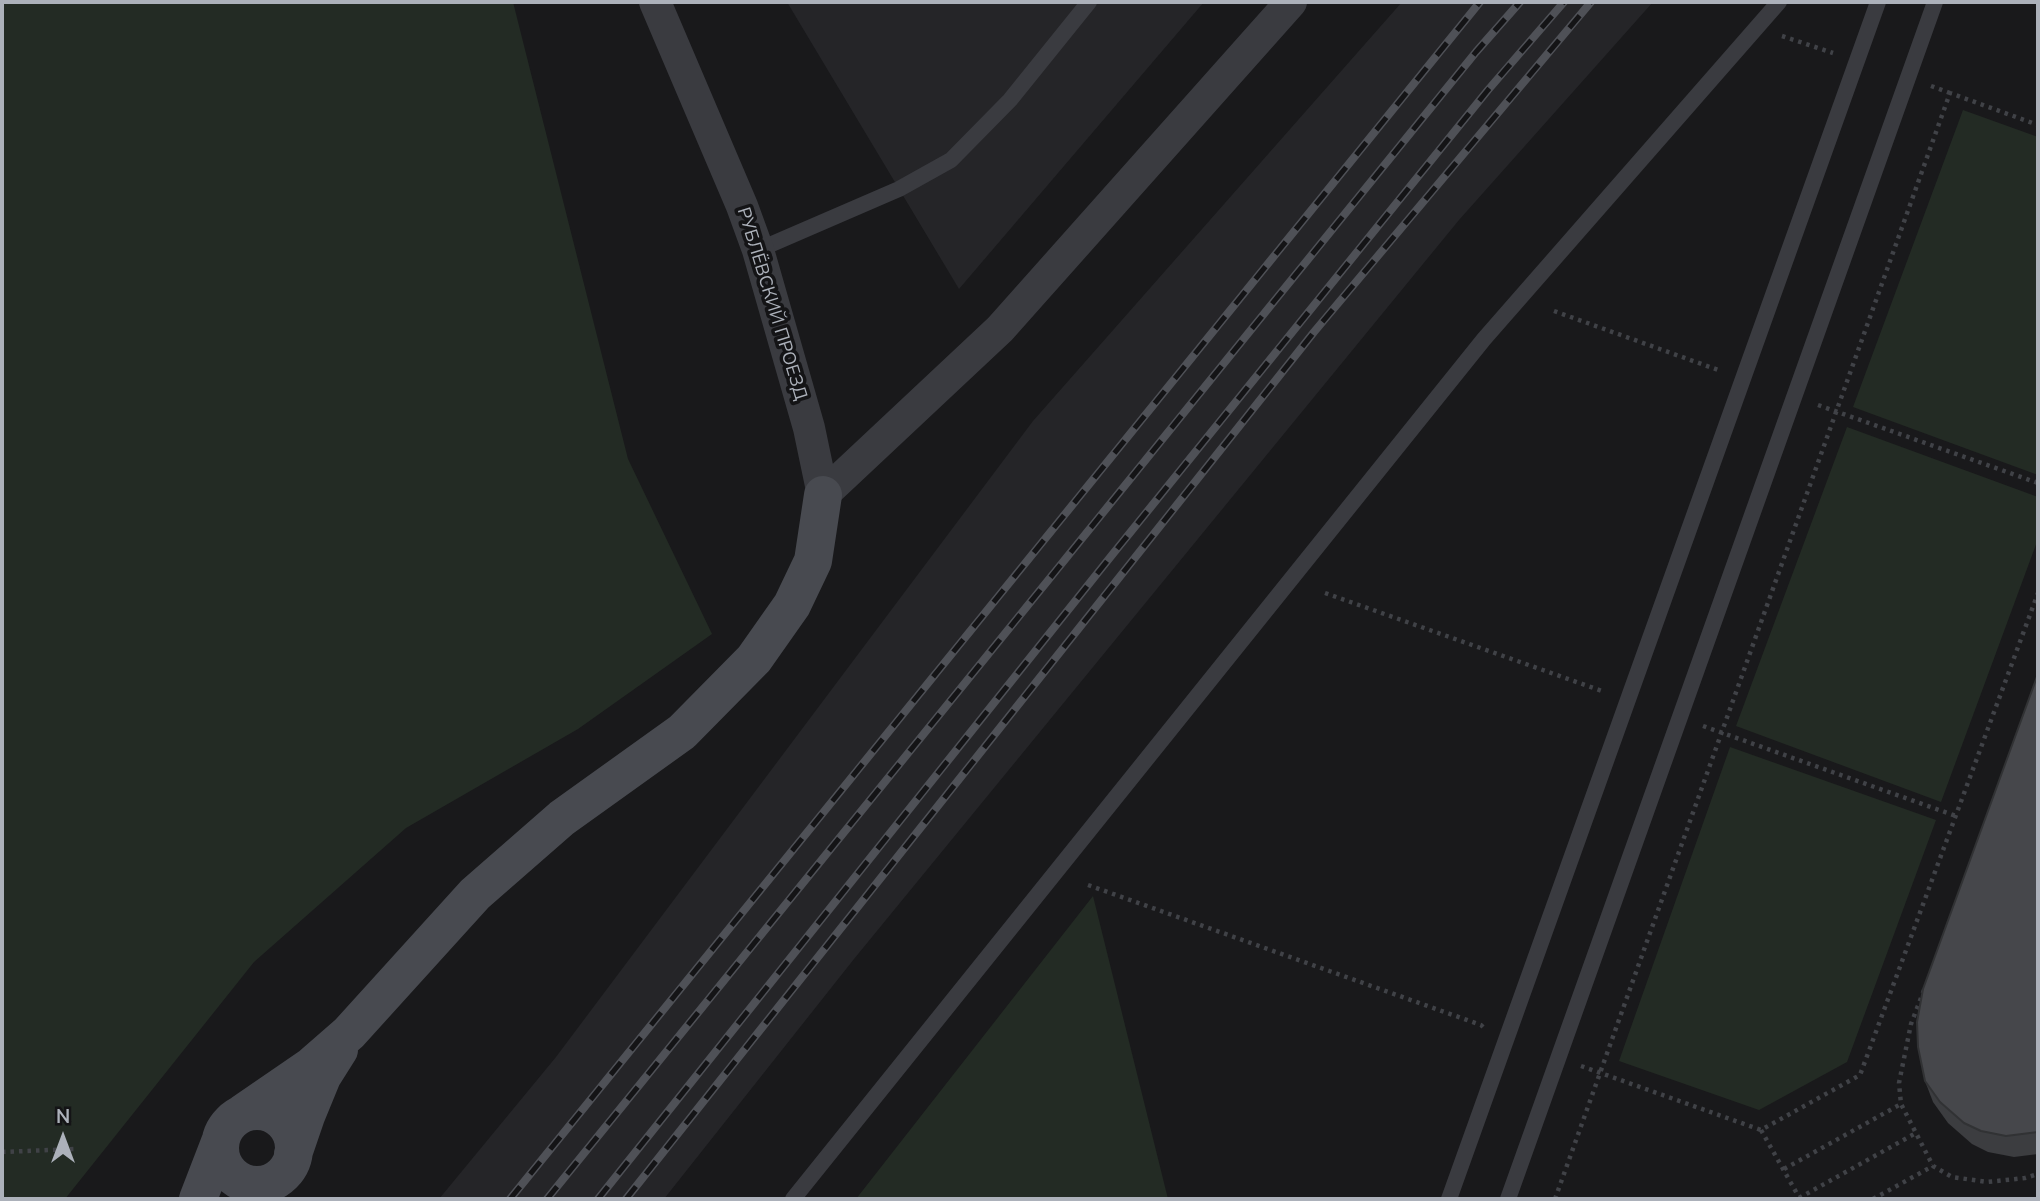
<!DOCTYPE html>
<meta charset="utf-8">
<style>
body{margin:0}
#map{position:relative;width:2040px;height:1201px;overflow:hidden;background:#19191b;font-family:"Nunito Sans",sans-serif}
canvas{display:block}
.frame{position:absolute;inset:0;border:4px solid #acb1ba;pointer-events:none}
.north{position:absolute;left:28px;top:1103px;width:70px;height:70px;-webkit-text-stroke:5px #141416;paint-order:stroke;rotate:0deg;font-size:19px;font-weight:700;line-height:28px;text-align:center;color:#acb1ba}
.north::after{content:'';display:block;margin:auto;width:24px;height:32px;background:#acb1ba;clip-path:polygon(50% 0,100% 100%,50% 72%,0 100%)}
</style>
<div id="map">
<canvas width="2040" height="1201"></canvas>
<div class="frame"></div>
<div class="north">N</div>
</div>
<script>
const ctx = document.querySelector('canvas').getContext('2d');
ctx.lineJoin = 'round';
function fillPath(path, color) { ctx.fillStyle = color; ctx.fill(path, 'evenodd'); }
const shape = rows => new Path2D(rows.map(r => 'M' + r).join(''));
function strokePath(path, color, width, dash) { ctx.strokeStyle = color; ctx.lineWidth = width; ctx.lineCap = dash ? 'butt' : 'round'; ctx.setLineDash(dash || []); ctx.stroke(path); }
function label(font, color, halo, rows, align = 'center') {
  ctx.font = font + ' "Nunito Sans",sans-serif'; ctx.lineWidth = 7; ctx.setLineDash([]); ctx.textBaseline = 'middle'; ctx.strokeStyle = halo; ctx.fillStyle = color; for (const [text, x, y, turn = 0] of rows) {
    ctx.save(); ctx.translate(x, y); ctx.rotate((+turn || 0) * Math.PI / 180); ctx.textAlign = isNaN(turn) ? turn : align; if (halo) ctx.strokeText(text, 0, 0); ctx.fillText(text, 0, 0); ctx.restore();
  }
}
fillPath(shape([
 [787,2,1204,2,959,289],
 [1402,2,1653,2,1459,220,854,959,664,1199,439,1199,556,1057,1033,421]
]), '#252528');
fillPath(shape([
 [2,2,513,2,628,459,712,634,578,729,406,828,254,962,65,1199,2,1199],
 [1963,110,2038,137,2038,475,1853,407],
 [1847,427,2038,497,2038,539,1941,802,1736,726],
 [1730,747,1936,820,1847,1062,1759,1110,1619,1061],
 [1093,896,1168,1199,856,1199]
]), '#232b24');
strokePath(shape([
 [1782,36,1833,53],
 [1931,86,1950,93],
 [1554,311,1721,371],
 [1818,405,2038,483],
 [1325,593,1605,692],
 [1703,726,1956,816],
 [1088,885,1481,1025,1485,1029],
 [1924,990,1911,1024,1899,1083,1901,1104,1933,1166,1952,1177,1987,1182,2025,1178,2038,1174],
 [1581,1066,1761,1130,1860,1075,2038,593],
 [1761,1130,1800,1199],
 [2,1152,74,1149],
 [1784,1169,1901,1104],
 [1799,1198,1916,1133],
 [1555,1199,1950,93,2038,125],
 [1873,1199,1933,1166]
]), '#404247', 4.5, [3.5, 5]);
strokePath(shape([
 [758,250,899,189,951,160,1010,100,1089,2],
 [793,1199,1484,339,1779,2],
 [1449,1199,1878,2],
 [1508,1199,1935,2]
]), '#3a3b40', 16);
strokePath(shape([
 [655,2,742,206,758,250,809,428,823,495],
 [823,495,1000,329,1291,2]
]), '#3a3b40', 32);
strokePath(shape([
 '220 1148a37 37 0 1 1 74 0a37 37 0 1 1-74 0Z',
 [243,1113,310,1067,349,1033,475,894,562,818,682,732,754,659,792,605,813,561,823,495],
 [293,1154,306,1116,322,1077,339,1050],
 [198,1199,220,1142]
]), '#484a50', 38);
const rail = shape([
 [510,1199,1480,2],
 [547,1199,1476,52,1520,2],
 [598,1199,1112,555,1488,90,1564,2],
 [626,1199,1314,332,1591,2]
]);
strokePath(rail, '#4f5157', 8);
strokePath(rail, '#141416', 5, [16]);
fillPath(shape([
 [2038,674,2038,1154,2014,1157,1988,1152,1972,1144,1948,1123,1933,1102,1925,1081]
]), '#3c3d40');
const building = shape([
 [2038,674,2038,1132,2006,1136,1981,1131,1964,1123,1940,1102,1925,1081,1918,1047,1917,1022,1923,989,2038,674]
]);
fillPath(building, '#46474b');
strokePath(building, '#313234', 2);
label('18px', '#acb1ba', '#141416', [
 ["РУБЛЁВСКИЙ ПРОЕЗД",771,304,73]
]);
</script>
